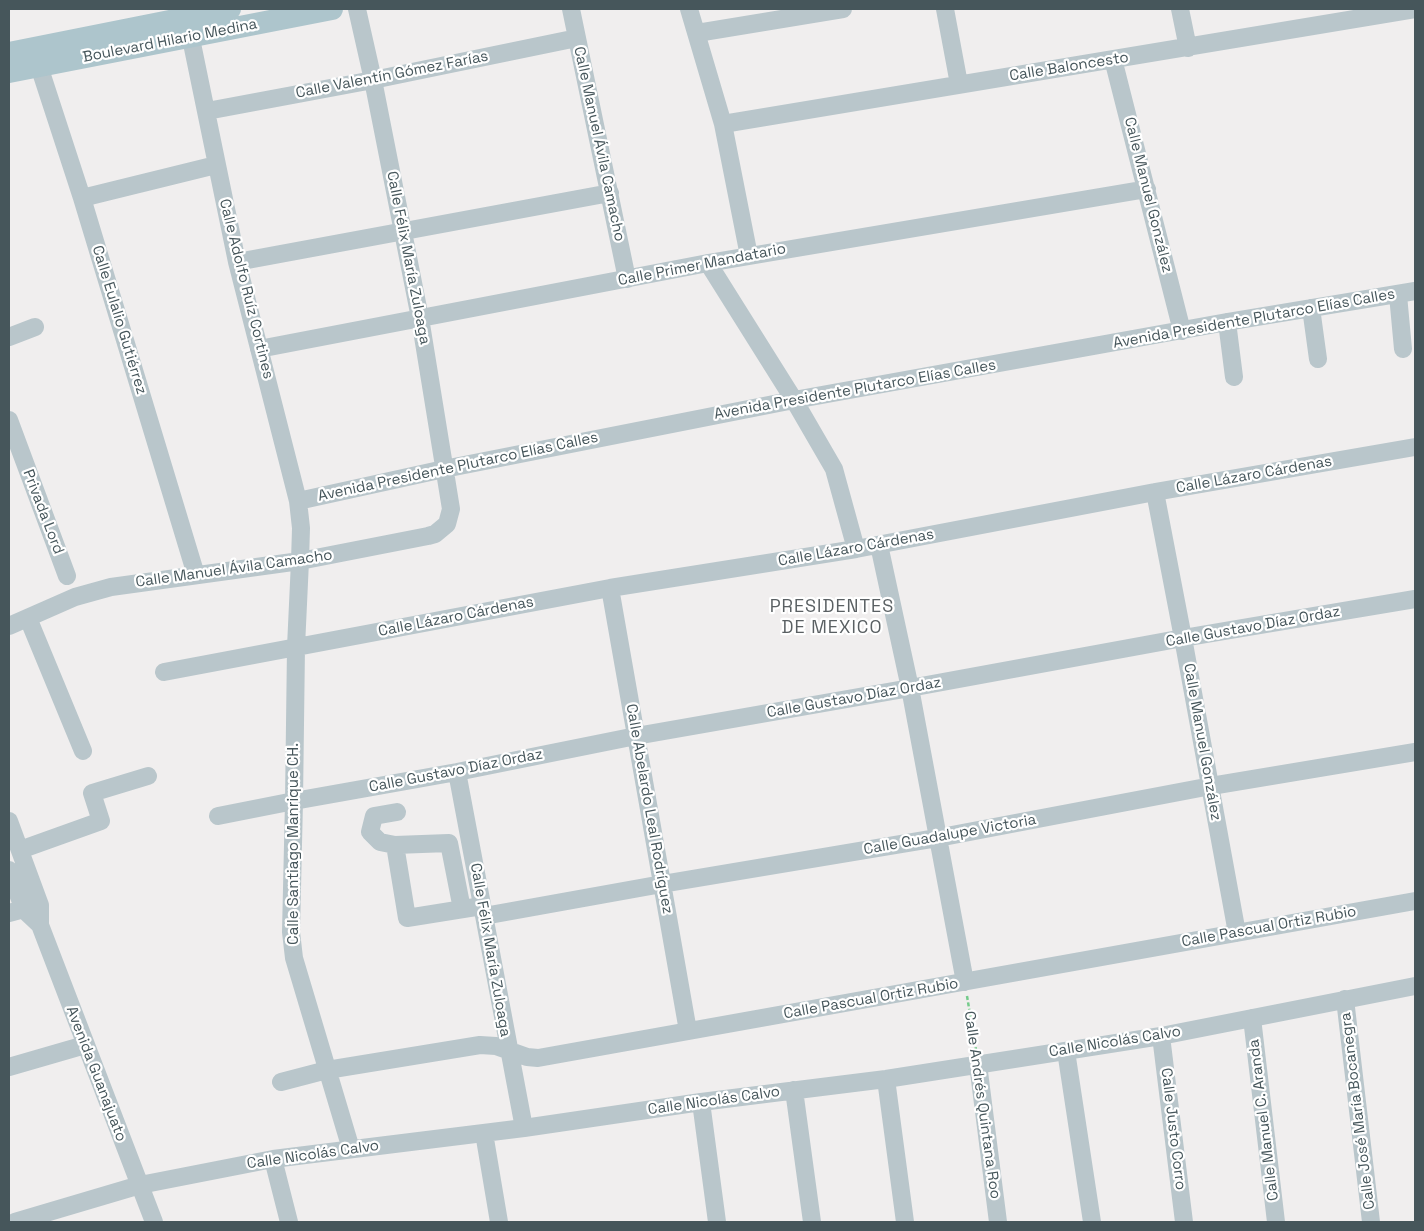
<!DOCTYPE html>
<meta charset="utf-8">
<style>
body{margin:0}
#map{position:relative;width:1424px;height:1231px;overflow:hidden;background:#f0eeee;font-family:"Space Grotesk",sans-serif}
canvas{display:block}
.frame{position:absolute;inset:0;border:10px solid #46565b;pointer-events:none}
</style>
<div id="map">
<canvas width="1424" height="1231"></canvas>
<div class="frame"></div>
</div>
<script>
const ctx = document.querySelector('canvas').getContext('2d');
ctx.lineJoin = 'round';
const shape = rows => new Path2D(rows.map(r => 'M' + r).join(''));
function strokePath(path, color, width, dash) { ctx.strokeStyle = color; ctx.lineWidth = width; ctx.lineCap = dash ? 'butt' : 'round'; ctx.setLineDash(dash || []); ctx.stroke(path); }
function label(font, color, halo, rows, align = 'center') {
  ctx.font = font + ' "Space Grotesk",sans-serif'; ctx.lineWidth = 4.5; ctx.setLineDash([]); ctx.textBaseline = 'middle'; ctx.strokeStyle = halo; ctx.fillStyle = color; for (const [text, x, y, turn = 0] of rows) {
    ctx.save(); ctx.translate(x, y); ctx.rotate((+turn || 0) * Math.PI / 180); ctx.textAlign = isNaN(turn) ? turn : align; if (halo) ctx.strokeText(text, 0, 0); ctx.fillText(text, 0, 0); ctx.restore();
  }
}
strokePath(shape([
 [967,996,976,1050]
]), '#75cb8b', 2.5, [4, 2.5]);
strokePath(shape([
 [571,9,627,279],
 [689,9,723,124,749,256],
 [945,9,959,84],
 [1180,9,1188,48],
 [188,24,237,262,298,501,301,528,300,561,296,647,294,801,291,932,294,958,351,1149],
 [697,33,843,9],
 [1113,59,1182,331],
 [39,66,82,198,196,575],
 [207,111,373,80,577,38],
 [723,124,1415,9],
 [82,198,216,165],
 [237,262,610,193],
 [708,263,794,400,834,469,856,549],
 [1398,295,1403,349],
 [1311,308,1318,359],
 [1227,322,1234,377],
 [9,337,35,327],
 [259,349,708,263,1147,189],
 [9,420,67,576],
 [1155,492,1183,638,1237,933],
 [298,501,444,469,794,400,1227,322,1415,291],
 [879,545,910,688,965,982],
 [610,588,688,1031],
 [28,618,83,751],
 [9,626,75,597,111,587,300,561,428,536,435,534,447,524,451,509,420,318,373,80,357,9],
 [164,672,610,588,856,549,1155,492,1415,447],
 [457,772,524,1128],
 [218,816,294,801,457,772,636,736,910,688,1183,638,1415,599],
 [9,821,40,905,40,925,154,1222],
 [395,845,380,842,370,832,374,816,397,812],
 [20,850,101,821,92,793,148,776],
 [9,870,24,910,40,925],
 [462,909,449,843,395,845,407,918,482,906],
 [9,913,35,906],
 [484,916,662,884,937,838,1211,786,1415,752],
 [1345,999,1371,1222],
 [1252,1018,1276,1222],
 [1161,1036,1184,1222],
 [1066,1051,1092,1222],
 [978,1064,998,1222],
 [9,1067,85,1045],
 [886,1079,905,1222],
 [281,1082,327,1070,480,1045,496,1046,527,1057,538,1058,1415,901],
 [794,1090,812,1222],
 [701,1102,717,1222],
 [484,1133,499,1222],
 [273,1159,289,1222],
 [15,1222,140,1185,273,1159,524,1128,701,1102,886,1079,1161,1036,1415,986]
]), '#b9c6cb', 18);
strokePath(shape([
 [9,53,230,9],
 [9,72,332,9]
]), '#adc5cc', 22);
label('15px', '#46565b', '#fff', [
 ["Boulevard Hilario Medina",170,41,-11],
 ["Calle Baloncesto",1069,67,-9],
 ["Calle Valentín Gómez Farías",392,75,-11],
 ["Calle Manuel Ávila Camacho",599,144,78],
 ["Calle Manuel González",1148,195,76],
 ["Calle Félix María Zuloaga",408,258,79],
 ["Calle Primer Mandatario",702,265,-11],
 ["Calle Adolfo Ruíz Cortines",246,289,76],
 ["Avenida Presidente Plutarco Elías Calles",1254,319,-10],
 ["Calle Eulalio Gutiérrez",119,320,73],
 ["Avenida Presidente Plutarco Elías Calles",855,390,-10],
 ["Avenida Presidente Plutarco Elías Calles",458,467,-12],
 ["Calle Lázaro Cárdenas",1254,475,-10],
 ["Privada Lord",43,512,69],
 ["Calle Lázaro Cárdenas",856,548,-10],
 ["Calle Manuel Ávila Camacho",234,569,-8],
 ["Calle Lázaro Cárdenas",456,617,-11],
 ["Calle Gustavo Díaz Ordaz",1253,627,-10],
 ["Calle Gustavo Díaz Ordaz",854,698,-10],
 ["Calle Manuel González",1202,742,80],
 ["Calle Gustavo Díaz Ordaz",456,771,-11],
 ["Calle Abelardo Leal Rodríguez",649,809,80],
 ["Calle Guadalupe Victoria",950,835,-10],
 ["Calle Santiago Manrique CH.",294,844,-90],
 ["Calle Pascual Ortiz Rubio",1269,927,-10],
 ["Calle Félix María Zuloaga",490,950,80],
 ["Calle Pascual Ortiz Rubio",871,999,-10],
 ["Calle Nicolás Calvo",1115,1042,-9],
 ["Avenida Guanajuato",96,1074,69],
 ["Calle Nicolás Calvo",714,1101,-8],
 ["Calle Andrés Quintana Roo",982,1105,82],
 ["Calle José María Bocanegra",1358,1111,-97],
 ["Calle Manuel C. Aranda",1264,1120,-97],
 ["Calle Justo Corro",1173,1129,83],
 ["Calle Nicolás Calvo",313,1155,-8]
]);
ctx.letterSpacing = '1px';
label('18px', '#5a6063', '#fff', [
 ["PRESIDENTES",832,607],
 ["DE MEXICO",832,628]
]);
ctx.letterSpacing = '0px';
</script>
